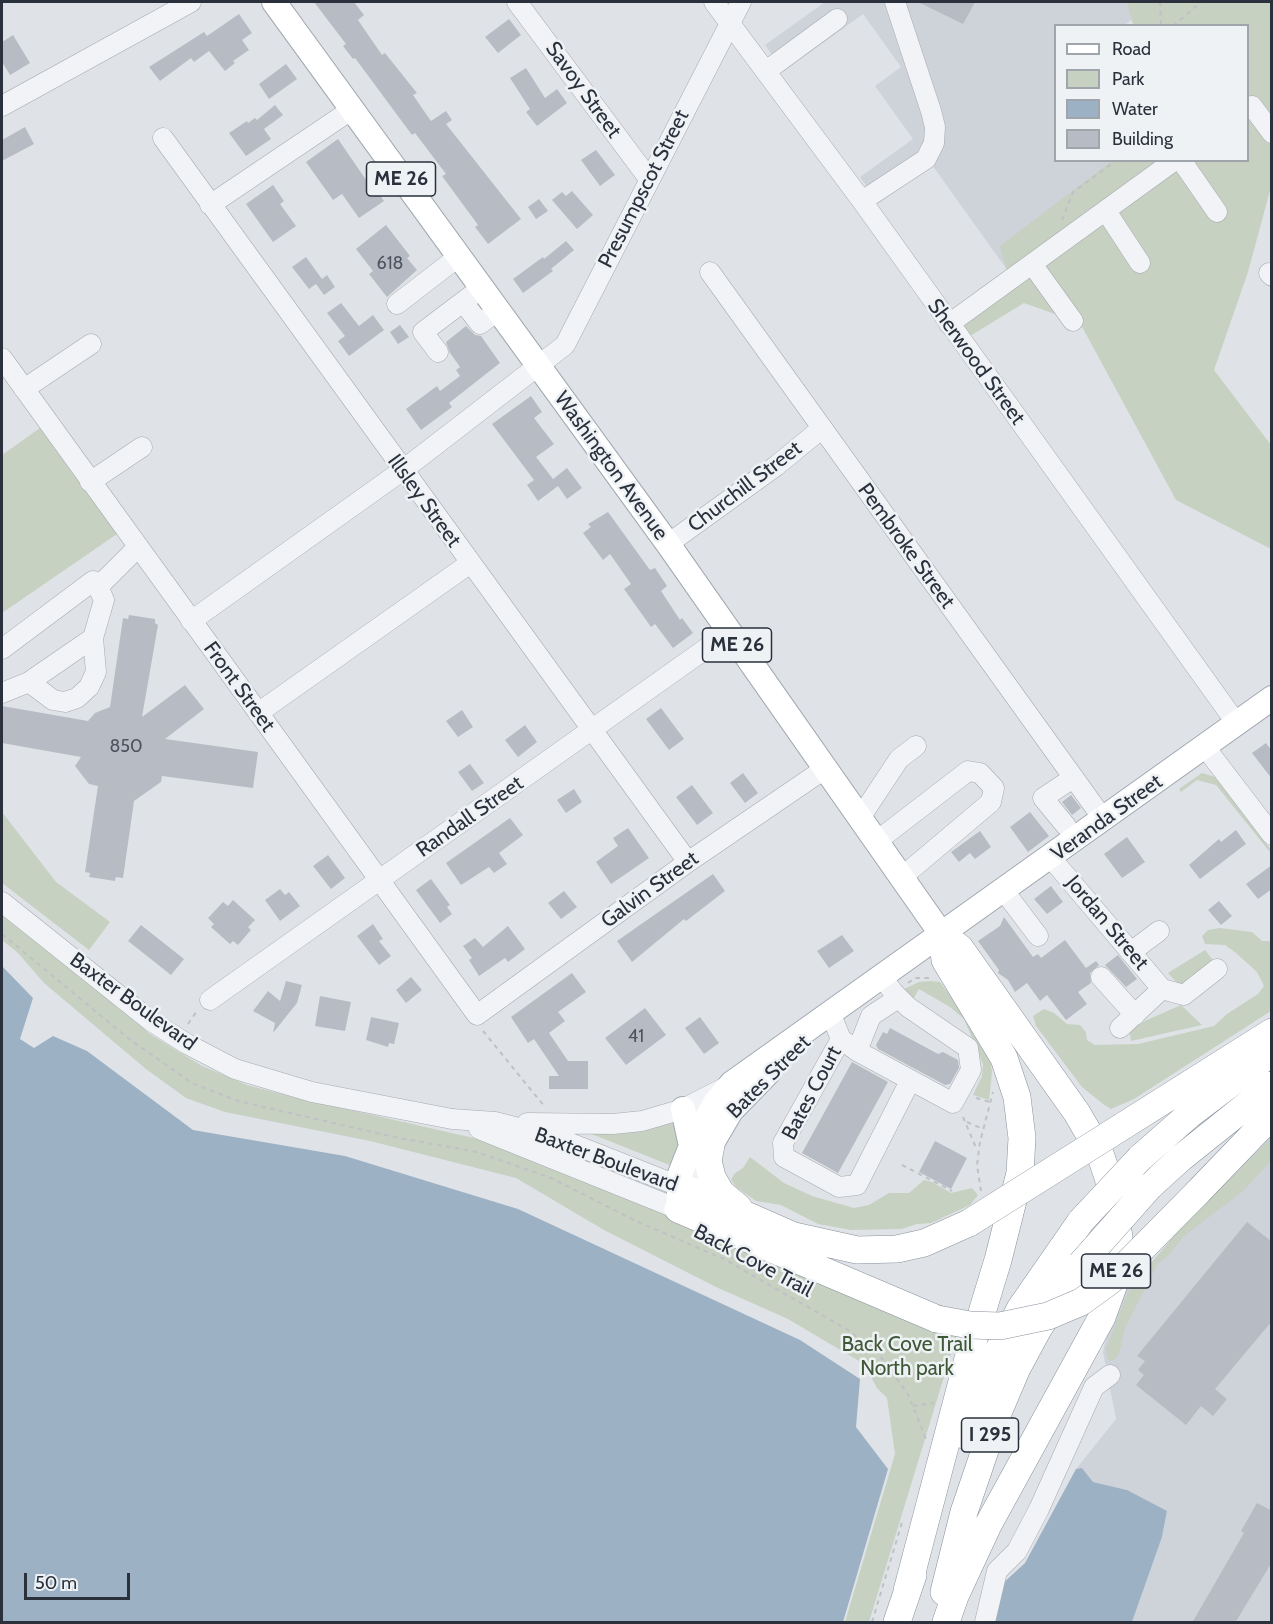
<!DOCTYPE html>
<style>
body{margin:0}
#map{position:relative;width:1273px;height:1624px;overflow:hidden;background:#dfe3e7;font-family:Cabin,sans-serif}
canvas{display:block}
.frame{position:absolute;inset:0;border:3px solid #2a313d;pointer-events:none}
.legend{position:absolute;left:1054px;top:24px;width:195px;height:138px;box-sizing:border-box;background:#eff2f5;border:2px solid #a0a5ab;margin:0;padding:8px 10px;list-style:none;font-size:18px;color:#2a313d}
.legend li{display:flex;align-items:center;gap:12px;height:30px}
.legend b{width:30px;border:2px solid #a0a5ab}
.scale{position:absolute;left:24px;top:1573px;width:106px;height:27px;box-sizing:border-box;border:3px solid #2a313d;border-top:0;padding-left:8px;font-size:18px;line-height:21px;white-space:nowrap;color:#2a313d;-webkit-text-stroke:4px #eff2f5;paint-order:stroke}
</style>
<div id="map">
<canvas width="1273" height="1624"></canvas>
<div class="frame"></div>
<ul class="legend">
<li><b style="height:8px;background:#fff"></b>Road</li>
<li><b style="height:16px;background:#c6d1c1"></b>Park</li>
<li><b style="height:16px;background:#9db1c5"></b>Water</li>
<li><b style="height:16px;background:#b7bcc4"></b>Building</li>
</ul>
<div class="scale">50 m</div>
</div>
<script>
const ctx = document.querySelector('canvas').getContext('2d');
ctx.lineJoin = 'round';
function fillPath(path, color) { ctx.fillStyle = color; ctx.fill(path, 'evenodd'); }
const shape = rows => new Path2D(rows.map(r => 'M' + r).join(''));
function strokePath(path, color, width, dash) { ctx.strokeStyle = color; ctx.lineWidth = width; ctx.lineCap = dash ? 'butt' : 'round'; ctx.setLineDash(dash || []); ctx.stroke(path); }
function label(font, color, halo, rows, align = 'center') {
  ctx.font = font + ' Cabin,sans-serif'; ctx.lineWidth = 5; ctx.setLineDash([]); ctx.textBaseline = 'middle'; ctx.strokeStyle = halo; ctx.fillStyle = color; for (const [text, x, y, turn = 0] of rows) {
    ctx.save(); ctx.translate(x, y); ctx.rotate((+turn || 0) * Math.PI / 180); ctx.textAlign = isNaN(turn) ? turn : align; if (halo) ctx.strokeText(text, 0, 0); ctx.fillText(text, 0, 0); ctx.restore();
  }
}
fillPath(shape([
 [825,2,1154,2,1125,25,1056,26,1056,160,1162,161,1008,271,932,165,879,203,860,177,913,139,875,86,901,67,863,14,784,71,765,45],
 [1271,1131,1271,1622,1132,1622,1162,1537,1167,1512,1127,1490,1093,1482,1082,1468,1076,1469,1116,1419,1103,1352,1112,1312,1122,1294]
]), '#ced2d9');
fillPath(shape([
 [1127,2,1271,2,1271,187,1248,272,1214,370,1271,445,1271,549,1176,500,1080,323,1024,303,970,336,954,317,1008,275,1000,246,1112,161,1248,160,1248,26,1133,25],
 [40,428,117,534,2,613,2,455],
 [1202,773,1215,777,1271,850,1269,851,1216,785,1197,780,1181,792,1179,789],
 [2,812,56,882,110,922,89,950,2,883],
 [2,914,150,1034,202,1066,247,1085,285,1095,491,1142,958,1331,869,1622,845,1622,895,1454,887,1398,877,1388,864,1364,788,1319,716,1287,604,1230,516,1178,370,1141,225,1112,186,1098,146,1069,44,983,18,953,2,940],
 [1220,928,1252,932,1262,941,1271,941,1271,1011,1134,1099,1111,1109,1103,1104,1082,1087,1036,1026,1033,1016,1044,1009,1054,1013,1067,1024,1080,1025,1086,1032,1087,1040,1095,1045,1138,1044,1214,1026,1227,1014,1258,994,1264,986,1257,972,1236,953,1225,945,1205,944,1202,936,1208,930],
 [1205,950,1215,963,1182,988,1168,973],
 [930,981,940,982,976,1030,990,1058,992,1072,989,1100,973,1095,982,1076,983,1064,964,1019,950,1007,919,989,911,1003,898,992,919,982],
 [1181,1005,1202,1025,1131,1041,1129,1028],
 [663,1117,686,1125,672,1166,574,1127],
 [1271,1138,1271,1161,1243,1191,1184,1236,1169,1255,1158,1263,1125,1328,1119,1354,1114,1360,1108,1360,1106,1349,1128,1292,1177,1232],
 [750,1157,784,1183,812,1196,854,1208,869,1205,889,1193,909,1193,924,1180,932,1182,951,1193,972,1188,978,1195,970,1205,931,1223,917,1224,902,1229,851,1230,818,1224,781,1205,756,1201,736,1187,731,1180,734,1174,743,1168]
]), '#c6d1c1');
fillPath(shape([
 [2,966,33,998,20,1039,34,1048,53,1036,87,1051,193,1130,345,1156,518,1209,800,1340,860,1379,856,1427,888,1469,843,1622,2,1622],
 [1082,1468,1093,1482,1127,1490,1167,1511,1162,1537,1132,1622,995,1622,1001,1585,1025,1563,1076,1469]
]), '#9db1c5');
fillPath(shape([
 [314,2,354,2,364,15,358,20,382,55,385,53,417,93,413,95,431,121,446,111,452,120,446,124,521,219,488,244,475,227,478,225,442,176,446,174,415,133,412,135,355,58,353,59,343,46,346,44],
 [918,2,975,2,963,24],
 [239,14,252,33,242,40,249,50,233,61,235,63,225,71,209,51,194,62,191,58,160,81,149,67,204,32,207,36],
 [509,19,521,35,498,53,485,37],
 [13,35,30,63,10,75,2,62,2,42],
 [286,64,297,79,269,99,259,84],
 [526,68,545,98,557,89,567,103,537,126,526,112,530,109,510,78],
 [275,105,283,115,264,129,271,139,246,156,229,133,247,121,248,123,255,118,257,120],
 [25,127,34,144,2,161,2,140],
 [338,139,373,190,375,188,384,201,359,218,342,194,333,200,306,162],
 [596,150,615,175,600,186,581,160],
 [273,185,284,201,280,204,296,226,273,242,246,204],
 [572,191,593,215,577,229,552,200,562,192,566,196],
 [539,199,548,211,536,219,528,207],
 [386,225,410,256,407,258,417,270,387,297,369,274,373,271,356,249],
 [566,241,574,250,551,269,553,271,523,293,513,279,543,257,544,259],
 [306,257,322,279,327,275,335,287,324,295,316,284,309,289,292,267],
 [341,303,359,326,373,315,384,330,349,356,338,341,345,336,327,313],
 [400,325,409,337,398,344,390,332],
 [466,326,475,335,481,336,500,363,449,403,452,407,421,430,406,409,437,386,440,391,460,376,456,370,460,367,450,353,446,342],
 [531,396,542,412,534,418,554,444,536,457,553,479,567,468,582,488,567,499,558,486,538,501,527,485,534,480,492,424],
 [608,512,650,570,655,568,667,586,661,591,680,620,682,618,693,633,673,648,655,624,651,627,624,589,631,584,610,554,603,560,583,533,591,527,588,524],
 [129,615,155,619,155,623,158,625,142,717,185,685,204,709,165,739,258,752,253,788,162,776,161,782,134,801,123,878,116,877,115,881,89,877,90,873,85,872,98,786,89,784,75,766,81,757,2,743,2,706,88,721,95,713,110,707,123,618,128,619],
 [661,708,684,739,669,750,646,719],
 [462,710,473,727,458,737,446,721],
 [525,725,537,742,518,757,505,740],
 [1266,743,1272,751,1272,779,1252,753],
 [470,764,484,783,472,791,458,772],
 [743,773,758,793,745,803,730,783],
 [692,785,713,813,697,825,676,797],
 [574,789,582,802,566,813,557,800],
 [1071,795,1081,808,1072,815,1062,802],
 [1030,812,1049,836,1028,852,1010,827],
 [510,818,523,835,499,853,507,864,494,873,489,867,461,885,446,863],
 [628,828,649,858,611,884,596,862,618,846,613,838],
 [1236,830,1246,844,1200,879,1189,865,1219,839,1221,842],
 [980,831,991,847,975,859,970,853,959,862,951,852],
 [1127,837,1145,862,1122,878,1104,854],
 [328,855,345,878,331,889,313,866],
 [1272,865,1272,889,1258,899,1246,884],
 [713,874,725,891,686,921,684,919,632,962,617,941],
 [431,879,450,905,447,907,452,914,440,923,416,890],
 [1051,886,1063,902,1047,914,1034,899],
 [280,889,285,895,289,892,300,906,280,921,265,900],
 [564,891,577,907,561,919,548,903],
 [233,900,255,920,248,927,251,930,238,945,233,941,230,944,211,927,214,924,208,918,223,902,228,906],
 [1219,901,1232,916,1221,925,1208,910],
 [1004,917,1033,957,1038,954,1041,958,1065,940,1086,968,1096,961,1099,965,1090,973,1091,983,1078,992,1087,1004,1066,1020,1047,995,1040,1001,1027,983,1015,992,1008,980,998,973,999,970,978,941,1000,926],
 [373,924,383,939,379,941,391,956,379,965,357,936],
 [141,925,184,959,171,975,128,941],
 [508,926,525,949,508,962,505,958,479,976,469,960,472,958,463,946,475,938,483,947],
 [842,935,854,951,829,968,817,951],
 [1118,955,1137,979,1126,987,1105,965],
 [572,973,586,992,558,1012,565,1021,549,1033,568,1061,588,1061,588,1089,549,1089,549,1076,559,1076,534,1039,528,1043,511,1017],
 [411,977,422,990,406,1003,396,990],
 [286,981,302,985,297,1003,273,1033,275,1023,253,1011,268,991,280,1001],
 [320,996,351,1002,345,1031,315,1026],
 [645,1008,666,1035,626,1065,605,1038],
 [371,1017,399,1023,394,1044,389,1043,388,1047,366,1040],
 [700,1017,719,1043,704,1054,685,1028],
 [890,1028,938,1054,943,1052,958,1060,959,1068,950,1084,945,1085,878,1049,876,1045,883,1032,887,1034],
 [852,1062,888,1082,838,1173,802,1153],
 [935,1141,967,1158,951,1189,919,1172],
 [1247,1222,1272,1242,1272,1321,1215,1389,1227,1399,1213,1416,1201,1406,1186,1425,1136,1385,1144,1375,1138,1370,1145,1361,1137,1356],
 [1257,1503,1272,1511,1272,1562,1235,1623,1192,1623,1244,1533,1241,1531]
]), '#b7bcc4');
const minor = shape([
 [517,2,649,179],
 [714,2,862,201,1237,724],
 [766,71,837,19],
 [2,106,191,2],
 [1248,108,1252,106,1272,133],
 [163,138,688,862],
 [1181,160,1217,212],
 [862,201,926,159,934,143,935,127,931,111,895,2],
 [210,205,351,110],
 [1106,211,1140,263],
 [1032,264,1073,321],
 [710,272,1104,820],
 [1269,273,1272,276],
 [463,302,480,324,497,311],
 [397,304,458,257],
 [949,324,1175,160],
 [438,352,423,332,480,289],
 [2,358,477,1015,688,862,826,768],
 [24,389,91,344],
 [90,482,142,447],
 [668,544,776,466,821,429],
 [191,621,403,470,565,345,741,2],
 [2,649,93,581,98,587],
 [29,682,93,638],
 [2,693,29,682,53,700,65,702,77,698,89,687,96,672,93,638,104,600,98,587,137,548],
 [258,713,469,564],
 [1205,747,1272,835],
 [860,818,899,759,916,746],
 [1066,826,1043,798,1073,778],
 [877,841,968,771,980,773,994,788,991,802,902,877],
 [1051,858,1162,989],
 [1004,891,1038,936],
 [2,902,151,1021,187,1044,235,1069,312,1092,452,1119,495,1122,534,1132,565,1141,689,1190],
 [1131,952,1159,931],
 [1101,977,1135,1015],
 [1162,989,1184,995,1217,969],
 [210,1000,728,633],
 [831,1015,841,1039,783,1143,784,1157,839,1187,857,1185,910,1081],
 [1120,1028,1162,989],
 [841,1039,857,1051,953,1103,971,1070,968,1048,908,1007,893,992,883,978],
 [857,1051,871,1016,898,998],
 [527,1123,613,1124,642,1121,683,1109,724,1088],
 [479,1129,678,1209,708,1151],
 [985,1622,997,1571,1017,1551,1039,1509,1094,1387,1110,1375]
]);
const major = shape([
 [274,2,668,544,942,935],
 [683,1109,691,1146],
 [711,1145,731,1111,769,1072],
 [678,1209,680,1174,691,1146,715,1103,732,1083,1272,698]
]);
const highway = shape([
 [942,935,960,948,1077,1113,1099,1151,1108,1177,1119,1237,1114,1284,1102,1317,988,1525,955,1596,946,1622],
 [1123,1126,1272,1032],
 [711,1145,708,1161,712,1177,721,1193,738,1207],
 [1140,1158,1189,1115,1272,1052],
 [1149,1187,1181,1158,1272,1085],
 [689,1190,794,1236,857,1250,897,1249,924,1243,969,1223],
 [1197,1193,1272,1115],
 [678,1209,937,1319],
 [964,1435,997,1353,1020,1309,1081,1221],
 [907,1591,969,1355,998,1260,1020,1173,1022,1138,1017,1097,1004,1058,945,960,942,935],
 [944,1592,964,1512,997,1415,1017,1368,1038,1329,1081,1264],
 [897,1622,913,1575]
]);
strokePath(minor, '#a5aab1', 21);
strokePath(major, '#a0a8b2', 26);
strokePath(highway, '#88919d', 28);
strokePath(shape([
 [1160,2,1161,26],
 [1173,26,1201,2],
 [1062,220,1073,192,1117,160],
 [2,934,129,1039,192,1083,238,1101,394,1137,477,1152,551,1178,636,1221,724,1259,848,1330,877,1352,908,1394,926,1439],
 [908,983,915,978,931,978],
 [188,1024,197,1011],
 [483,1031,545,1107],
 [976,1098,990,1102],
 [963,1117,977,1150],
 [967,1122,983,1129],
 [902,1165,952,1191],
 [981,1191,977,1165,980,1142,993,1092],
 [913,1406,934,1403],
 [872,1622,903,1519]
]), '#bec1c6', 2, [4.5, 4.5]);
strokePath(minor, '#f2f3f6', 20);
strokePath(major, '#fff', 24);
strokePath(highway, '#fff', 27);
const highwayBridge = shape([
 [1081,1221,1140,1158],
 [969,1223,1123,1126],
 [1081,1264,1149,1187],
 [937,1319,970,1325,1000,1326,1048,1316,1081,1302,1110,1281,1197,1193]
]);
strokePath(highwayBridge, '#88919d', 28, []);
strokePath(highwayBridge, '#fff', 27);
label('18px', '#4d545f', null, [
 ["618",390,264],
 ["850",126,747],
 ["41",636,1037]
]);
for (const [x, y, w] of [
 [401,179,69],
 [737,645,69],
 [1116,1271,69],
 [990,1435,57]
]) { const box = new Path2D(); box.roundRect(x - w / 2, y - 17, w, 34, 4.5); ctx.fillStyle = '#eff2f5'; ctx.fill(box); strokePath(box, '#2a313d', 1.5); }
label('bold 20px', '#2a313d', null, [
 ["ME 26",401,179],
 ["ME 26",737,645],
 ["ME 26",1116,1271],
 ["I 295",990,1435]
]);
label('21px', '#2a313d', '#eff2f5', [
 ["Savoy Street",583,90,54],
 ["Presumpscot Street",644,189,-63],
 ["Sherwood Street",976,362,54],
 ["Washington Avenue",611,466,54],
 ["Churchill Street",745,487,-37],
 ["Illsley Street",424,501,54],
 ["Pembroke Street",906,546,54],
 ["Front Street",239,687,54],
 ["Randall Street",470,817,-35],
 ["Veranda Street",1107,818,-36],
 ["Galvin Street",650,890,-36],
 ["Jordan Street",1107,923,50],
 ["Baxter Boulevard",133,1002,36],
 ["Bates Street",769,1077,-45],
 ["Bates Court",812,1093,-62],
 ["Baxter Boulevard",606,1160,20],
 ["Back Cove Trail",753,1261,28]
]);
label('21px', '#3f5838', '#eff2f5', [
 ["Back Cove Trail",907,1345],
 ["North park",907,1369]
]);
</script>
